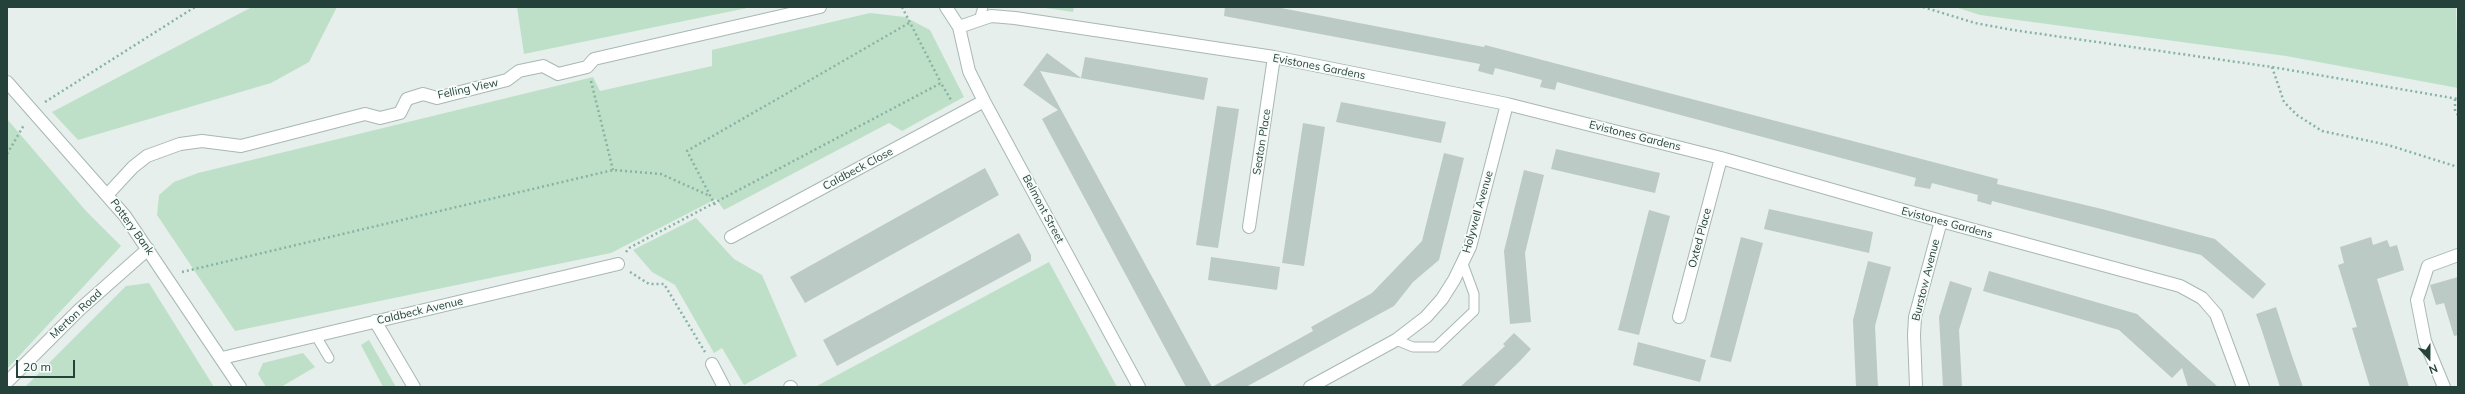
<!DOCTYPE html>
<style>
body{margin:0}
#map{position:relative;width:2465px;height:394px;overflow:hidden;background:#e6efeb;font-family:Mulish,sans-serif}
canvas{display:block}
.frame{position:absolute;inset:0;border:8px solid #24423a;pointer-events:none}
.north{position:absolute;left:2409px;top:338px;width:40px;height:40px;-webkit-text-stroke:3px #f7fbf9;paint-order:stroke;rotate:159deg;font-size:11px;font-weight:700;line-height:16px;text-align:center;color:#24423a}
.north::after{content:'';display:block;margin:auto;width:14px;height:18px;background:#24423a;clip-path:polygon(50% 0,100% 100%,50% 72%,0 100%)}
.scale{position:absolute;left:16px;top:360px;width:59px;height:18px;box-sizing:border-box;border:2px solid #24423a;border-top:0;padding-left:5px;font-size:12px;line-height:14px;white-space:nowrap;color:#24423a;-webkit-text-stroke:3px #f7fbf9;paint-order:stroke}
</style>
<div id="map">
<canvas width="2465" height="394"></canvas>
<div class="frame"></div>
<div class="north">N</div>
<div class="scale">20 m</div>
</div>
<script>
const ctx = document.querySelector('canvas').getContext('2d');
ctx.lineJoin = 'round';
function fillPath(path, color) { ctx.fillStyle = color; ctx.fill(path, 'evenodd'); }
const shape = rows => new Path2D(rows.map(r => 'M' + r).join(''));
function strokePath(path, color, width, dash) { ctx.strokeStyle = color; ctx.lineWidth = width; ctx.lineCap = dash ? 'butt' : 'round'; ctx.setLineDash(dash || []); ctx.stroke(path); }
function label(font, color, halo, rows, align = 'center') {
  ctx.font = font + ' Mulish,sans-serif'; ctx.lineWidth = 3.5; ctx.setLineDash([]); ctx.textBaseline = 'middle'; ctx.strokeStyle = halo; ctx.fillStyle = color; for (const [text, x, y, turn = 0] of rows) {
    ctx.save(); ctx.translate(x, y); ctx.rotate((+turn || 0) * Math.PI / 180); ctx.textAlign = isNaN(turn) ? turn : align; if (halo) ctx.strokeText(text, 0, 0); ctx.fillText(text, 0, 0); ctx.restore();
  }
}
fillPath(shape([
 [252,7,337,7,309,62,271,83,78,140,52,112],
 [517,7,752,7,524,54],
 [1039,7,1074,7,1073,12],
 [1955,7,2456,7,2458,88,2286,56,1980,15],
 [870,13,905,17,930,30,964,97,902,131,889,123,724,210,716,199,611,253,235,331,157,215,159,195,174,182,198,173,593,77,600,91,712,66,712,50],
 [7,119,86,211,121,246,7,369],
 [696,218,734,259,762,275,797,356,744,385,722,348,714,353,675,285,652,272,633,250],
 [1049,262,1117,387,815,387],
 [149,283,214,387,25,387,126,286],
 [369,340,396,387,383,387,361,345],
 [303,353,315,367,281,387,266,387,258,374,263,363]
]), '#bfe0c8');
fillPath(shape([
 [1225,7,1276,7,1484,47,1485,45,1998,179,1997,184,2102,209,2215,239,2266,284,2253,299,2201,255,1992,201,1991,205,1977,201,1978,195,1932,183,1930,189,1914,186,1916,178,1557,82,1555,90,1540,87,1542,80,1495,68,1493,75,1478,71,1480,64,1224,16],
 [1047,53,1081,78,1085,57,1208,78,1204,100,1040,71,1212,387,1186,387,1042,119,1058,110,1023,85],
 [1341,102,1446,122,1441,143,1336,122],
 [1217,106,1239,109,1218,248,1196,245],
 [1303,123,1325,127,1304,266,1282,263],
 [1556,149,1660,173,1655,193,1551,169],
 [1444,153,1464,158,1439,260,1413,282,1394,306,1246,387,1212,387,1313,331,1311,327,1372,293,1422,241],
 [985,168,999,195,805,303,790,277],
 [1524,170,1544,175,1525,253,1531,322,1510,324,1504,251],
 [1769,209,1873,232,1869,253,1764,229],
 [1649,210,1670,216,1639,335,1618,330],
 [1019,233,1031,255,1031,261,837,366,823,340],
 [1741,237,1763,243,1731,362,1710,357],
 [2371,237,2373,245,2387,240,2390,247,2397,245,2404,270,2377,279,2409,387,2370,387,2352,328,2357,327,2338,265,2344,263,2340,247],
 [1211,257,1280,267,1277,290,1208,280],
 [1868,261,1891,267,1875,326,1878,387,1856,387,1853,320],
 [1989,271,2137,314,2218,387,2188,387,2182,368,2172,378,2119,330,1983,291],
 [2458,277,2458,335,2454,336,2444,303,2436,305,2430,285],
 [1950,281,1972,288,1959,330,1962,387,1943,387,1939,317],
 [2276,307,2292,356,2303,387,2280,387,2262,331,2256,314],
 [1514,333,1531,349,1520,361,1493,387,1460,387,1505,346,1503,344],
 [1638,342,1706,360,1700,382,1633,365]
]), '#bbcac4');
const lane = shape([
 [979,20,983,7],
 [316,336,329,358],
 [1396,340,1413,347,1436,347,1474,311,1474,294,1463,264]
]);
const street = shape([
 [946,7,959,27,969,71,984,101,1139,387],
 [959,27,991,16,1015,18,1274,57,1507,104,1721,158,1941,221,2180,286,2202,298,2216,314,2243,387],
 [7,82,125,216,240,387],
 [108,194,133,167,147,156,180,144,202,141,241,146,365,114,380,118,400,113,407,99,423,94,437,98,507,80,519,71,543,66,558,74,587,67,594,59,820,7],
 [1249,227,1274,57],
 [731,237,984,101],
 [1679,317,1721,158],
 [375,321,414,387],
 [222,358,618,264],
 [712,364,724,387],
 [7,382,79,310,148,249],
 [790,387,791,387],
 [1310,387,1396,340,1426,317,1442,299,1454,280,1470,247,1507,104],
 [1916,387,1914,335,1915,317,1941,221],
 [2444,387,2425,341,2417,300,2428,266,2458,255]
]);
strokePath(lane, '#a8b8b2', 11);
strokePath(street, '#a8b8b2', 14);
strokePath(shape([
 [902,7,941,83],
 [1923,7,1975,23,2013,30,2272,67,2458,99],
 [2272,67,2284,102,2297,115,2322,131,2388,145,2458,167],
 [591,81,613,170],
 [2455,99,2455,111,2458,115],
 [45,102,195,7],
 [7,154,24,125],
 [715,205,687,151,909,23],
 [626,252,629,248,941,83,951,100],
 [182,272,613,170,661,174,710,196],
 [630,272,649,284,664,284,705,352]
]), '#86b3a5', 2.5, [2, 3]);
strokePath(lane, '#fff', 9);
strokePath(street, '#fff', 12);
label('11px', '#24423a', '#f7fbf9', [
 ["Evistones Gardens",1319,67,11],
 ["Felling View",468,89,-12],
 ["Evistones Gardens",1635,136,14],
 ["Seaton Place",1262,142,-81],
 ["Caldbeck Close",858,169,-28],
 ["Belmont Street",1043,209,62],
 ["Holywell Avenue",1478,212,-74],
 ["Evistones Gardens",1947,223,15],
 ["Pottery Bank",132,227,54],
 ["Oxted Place",1700,238,-75],
 ["Burstow Avenue",1926,280,-76],
 ["Caldbeck Avenue",420,311,-13],
 ["Merton Road",76,314,-43]
]);
</script>
